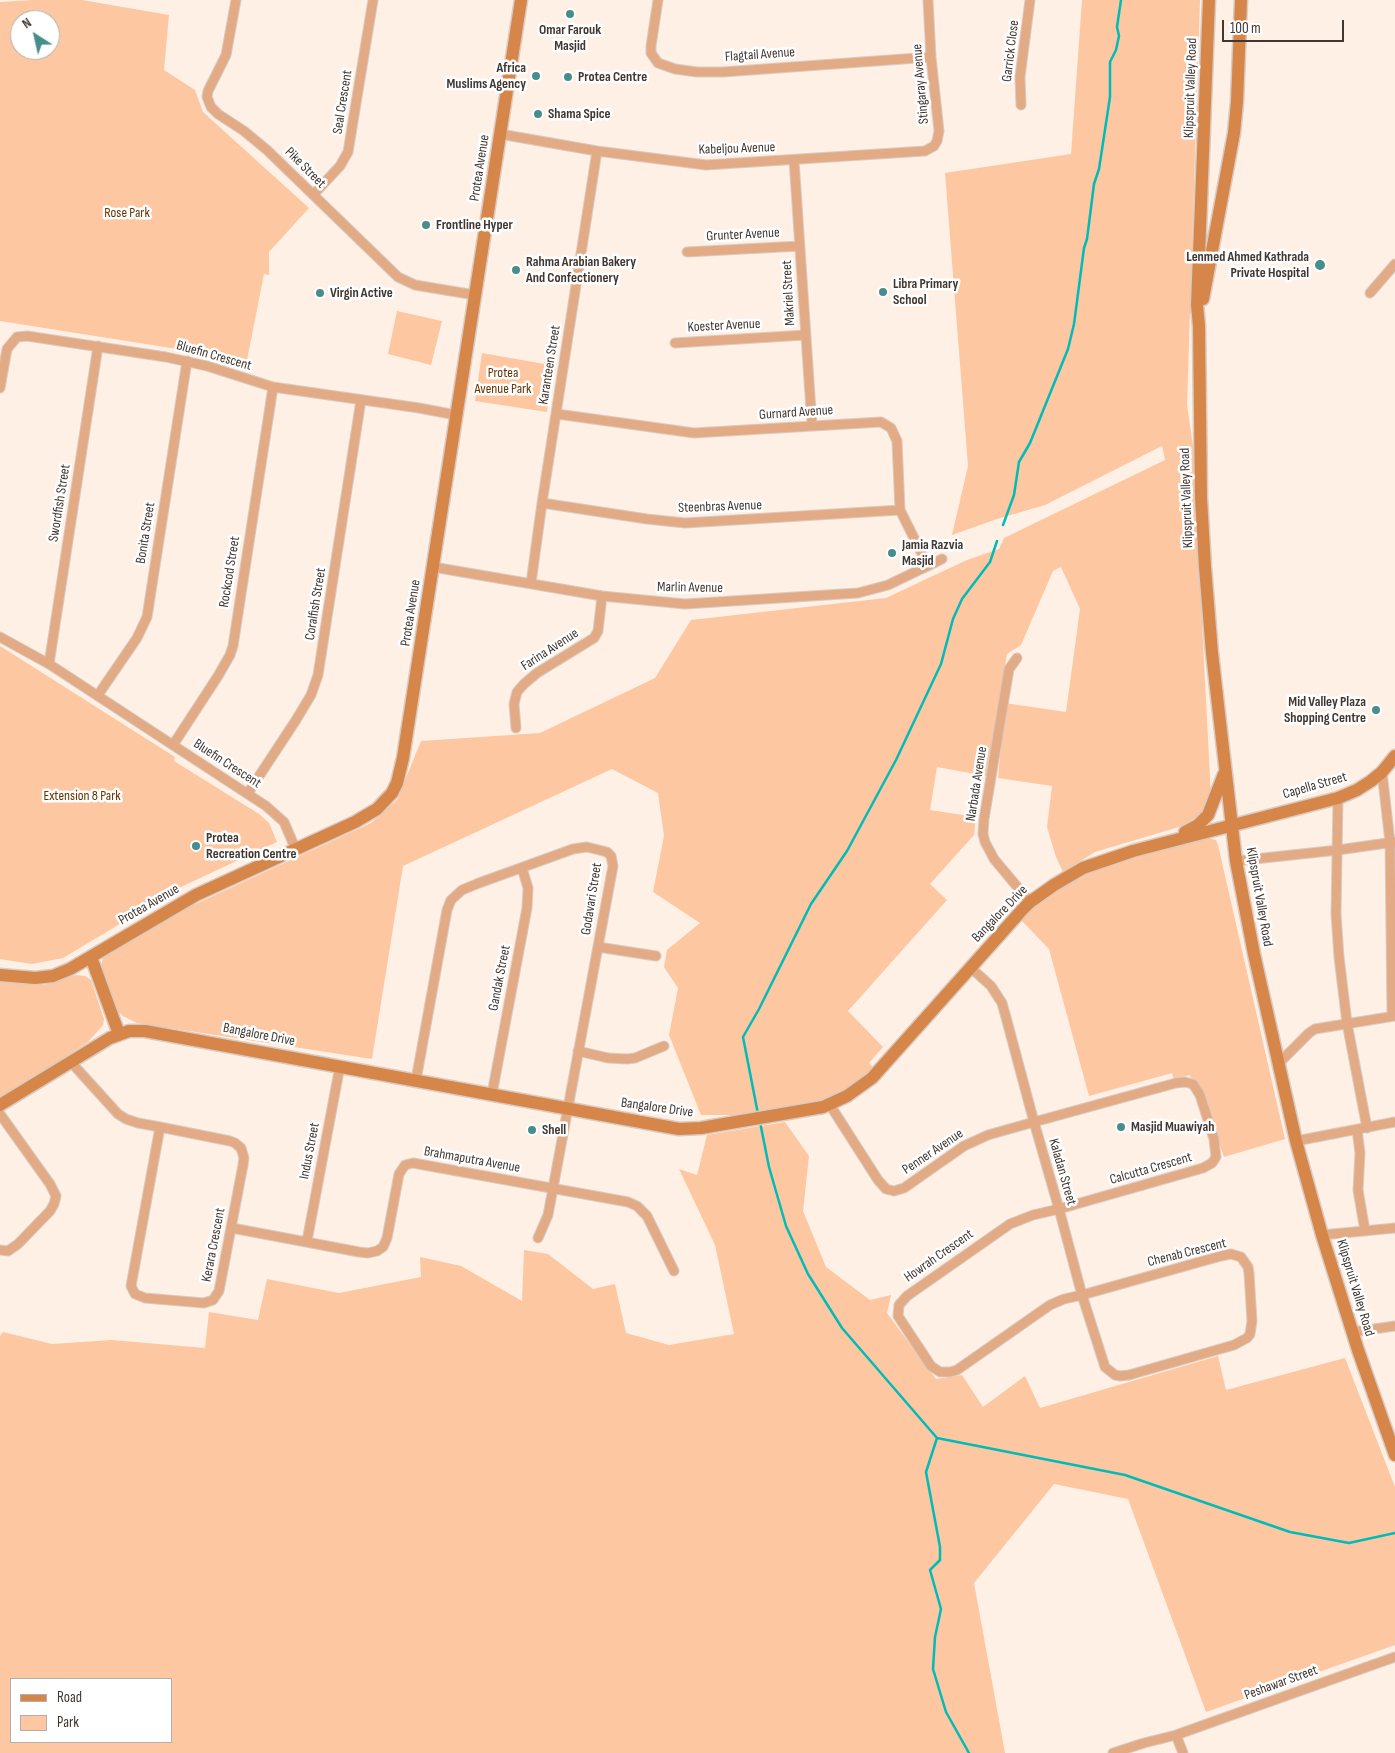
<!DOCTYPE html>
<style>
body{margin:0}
#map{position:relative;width:1395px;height:1753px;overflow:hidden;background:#fff0e6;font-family:"Sofia Sans Condensed",sans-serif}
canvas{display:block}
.legend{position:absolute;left:10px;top:1678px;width:162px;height:65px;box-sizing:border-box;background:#fff;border:1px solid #b3afad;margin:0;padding:6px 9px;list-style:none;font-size:15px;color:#413731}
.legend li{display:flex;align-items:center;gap:10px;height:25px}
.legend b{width:25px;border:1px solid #b3afad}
.north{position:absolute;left:10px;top:10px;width:50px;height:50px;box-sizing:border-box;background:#fff;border:1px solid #b3afad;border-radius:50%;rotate:325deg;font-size:14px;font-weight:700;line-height:20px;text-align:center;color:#413731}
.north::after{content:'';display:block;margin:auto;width:18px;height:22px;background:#468d8b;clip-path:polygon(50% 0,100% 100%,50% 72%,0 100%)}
.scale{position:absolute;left:1222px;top:20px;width:122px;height:22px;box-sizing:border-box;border:2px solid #413731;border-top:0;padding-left:6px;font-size:15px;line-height:18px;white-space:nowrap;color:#413731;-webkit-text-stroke:4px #fff;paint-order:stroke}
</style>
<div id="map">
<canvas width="1395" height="1753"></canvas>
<ul class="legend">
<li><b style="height:6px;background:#d68649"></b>Road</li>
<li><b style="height:14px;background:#fcc7a1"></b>Park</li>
</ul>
<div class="north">N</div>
<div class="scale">100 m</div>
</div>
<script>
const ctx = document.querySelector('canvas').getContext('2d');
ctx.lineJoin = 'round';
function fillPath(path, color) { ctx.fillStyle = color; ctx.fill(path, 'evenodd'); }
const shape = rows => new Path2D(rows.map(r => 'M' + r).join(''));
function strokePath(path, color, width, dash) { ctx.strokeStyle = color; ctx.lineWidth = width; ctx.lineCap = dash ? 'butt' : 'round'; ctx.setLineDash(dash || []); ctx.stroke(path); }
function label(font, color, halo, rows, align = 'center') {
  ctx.font = font + ' "Sofia Sans Condensed",sans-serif'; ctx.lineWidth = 5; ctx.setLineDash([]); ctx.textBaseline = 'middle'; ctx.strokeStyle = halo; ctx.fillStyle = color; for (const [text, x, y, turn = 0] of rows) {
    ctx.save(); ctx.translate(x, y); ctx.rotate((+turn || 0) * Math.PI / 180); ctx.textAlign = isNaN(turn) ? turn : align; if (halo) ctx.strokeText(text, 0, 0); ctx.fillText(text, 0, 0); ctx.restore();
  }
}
fillPath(shape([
 [32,0,82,0,169,15,164,70,195,90,203,112,309,208,269,252,269,275,264,274,246,365,190,351,0,321,0,2],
 [20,20,50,20,50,50,20,50],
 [1082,0,1200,0,1187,405,1193,446,1211,798,1204,814,1189,824,1095,852,1063,872,1056,857,1047,827,1052,786,998,778,1005,703,1066,712,1080,609,1061,567,1053,571,1021,645,1007,654,986,776,937,767,930,810,976,817,974,835,930,884,947,900,848,1011,883,1047,869,1063,874,1068,867,1076,843,1093,824,1101,742,1115,701,1115,669,1035,678,988,664,967,667,950,700,923,653,892,664,836,658,793,612,769,403,866,372,1059,137,1023,123,1016,116,1010,101,965,103,958,109,951,174,914,371,823,397,800,421,741,540,733,655,678,691,620,886,598,967,560,999,549,1004,538,1165,460,1162,446,1045,505,997,519,952,535,968,466,945,173,1071,154],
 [397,311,442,321,431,365,388,354],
 [482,353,556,366,547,412,475,401],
 [0,646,175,757,174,761,259,814,269,823,277,842,183,886,63,958,32,964,0,959],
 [1207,838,1216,840,1218,845,1285,1139,1224,1157,1199,1086,1189,1075,1174,1080,1172,1073,1089,1096,1049,949,1020,919,1041,901,1077,878,1100,867],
 [76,975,85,976,91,980,104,1019,103,1025,88,1042,0,1099,0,980,14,983,44,985],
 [785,1122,809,1156,803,1211,826,1267,870,1300,891,1295,887,1313,936,1379,962,1375,983,1407,1025,1376,1040,1408,1218,1356,1226,1390,1345,1358,1395,1487,1395,1645,1206,1712,1128,1499,1054,1484,974,1583,1005,1753,0,1753,0,1336,3,1332,52,1344,112,1340,205,1348,209,1312,258,1320,267,1279,339,1293,421,1277,420,1257,461,1266,522,1301,524,1250,548,1254,593,1289,615,1284,626,1333,669,1345,734,1334,715,1245,679,1169,697,1175,707,1135],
 [11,1679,171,1679,171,1742,11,1742]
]), '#fcc7a1');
strokePath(shape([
 [1003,525,1014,495,1019,462,1030,443,1068,349,1074,324,1084,248,1087,239,1094,184,1099,169,1110,97,1110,62,1116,50,1119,36,1117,27,1121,0],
 [758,1114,743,1037,759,1009,811,904,847,851,896,760,941,664,953,619,962,599,990,562,997,541],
 [760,1122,769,1167,786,1226,808,1274,842,1328,937,1438,1125,1475,1290,1532,1349,1543,1395,1533],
 [937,1438,926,1472,940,1547,940,1560,930,1570,941,1609,935,1637,933,1669,946,1712,969,1753]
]), '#00bcb9', 2.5);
const street = shape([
 [236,0,226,55,208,91,207,97,211,107,218,114,244,131,267,150,398,277,415,285,475,295],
 [658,0,651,46,651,53,658,63,675,69,697,72,723,72,931,57],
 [1021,105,1020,77,1030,0],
 [500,134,597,151,706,165,925,151,934,146,937,141,939,131,931,57,928,0],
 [794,160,812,425],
 [313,195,340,166,348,152,373,0],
 [687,252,800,246],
 [1370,293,1395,264],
 [675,343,805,335],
 [0,388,7,349,17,337,27,336,166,357,207,366,273,387,419,408,456,415],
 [557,414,694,433,881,422,891,428,897,441,900,510,928,566],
 [542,503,647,519,685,523,900,510],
 [433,567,602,596,685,604,858,593,888,585,942,559],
 [531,583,542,503,597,151],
 [0,637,49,664,266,806,284,822,296,850],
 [1017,658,1009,669,984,819,983,834,985,842,994,859,1030,902],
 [49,664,98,346],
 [98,695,137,638,147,617,187,361],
 [516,728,514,704,517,692,524,684,537,673,594,638,598,631,602,596],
 [173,745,218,676,230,655,233,646,273,387],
 [1382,772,1390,842,1392,1016],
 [248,793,296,720,311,695,318,675,361,400],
 [1338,798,1336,914,1339,957,1347,1023,1367,1128],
 [1236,861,1338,850,1394,842],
 [598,947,656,956],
 [578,1051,608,1058,627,1059,635,1058,664,1046],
 [70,1061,118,1114,126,1119,138,1123,160,1127,230,1141,235,1143,241,1148,244,1158,243,1165,219,1291,213,1300,204,1303,145,1298,135,1294,131,1286,160,1127],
 [1278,1064,1309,1033,1315,1029,1395,1016],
 [416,1080,447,910,451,900,462,890,479,883,573,849,587,847,607,852,611,856,613,866,548,1215,538,1238],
 [492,1094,527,908,528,888,522,868],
 [830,1105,878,1180,886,1189,894,1191,904,1188,964,1146,988,1135,1034,1122,1176,1083,1185,1082,1193,1084,1200,1095,1214,1139,1216,1157,1212,1163,1203,1168,1059,1209,1033,1215,1010,1224,907,1296,899,1305,898,1316,931,1366,940,1372,950,1372,957,1370,1050,1305,1064,1299,1082,1295,1221,1256,1231,1254,1241,1257,1248,1267,1249,1273,1252,1321,1250,1334,1247,1338,1234,1345,1129,1375,1120,1376,1115,1375,1105,1367,1082,1295,1059,1209,1034,1122,1019,1066,1007,1021,1002,1003,991,986,970,967],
 [0,1114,50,1184,56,1196,54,1204,50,1211,18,1244,8,1251,0,1250],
 [1357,1130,1360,1153,1358,1190,1365,1231],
 [1296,1141,1395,1122],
 [232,1228,359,1252,368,1253,377,1251,383,1247,387,1238,399,1174,405,1165,413,1163,628,1202,637,1206,647,1216,674,1271],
 [1322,1235,1395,1228],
 [307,1241,340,1066],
 [1353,1332,1395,1326],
 [1176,1735,1183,1753],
 [1113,1753,1144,1743,1176,1735,1395,1657]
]);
const secondary = shape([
 [1209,0,1197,305,1199,326,1201,498,1205,567,1212,653,1236,861,1254,954,1296,1141,1322,1235,1358,1350,1395,1455],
 [1203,299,1234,133,1237,102,1241,0],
 [1185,832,1198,825,1208,815,1224,774],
 [91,957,119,1034],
 [0,975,35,978,53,976,70,969,196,895,355,822,377,809,392,793,397,783,403,758,521,0],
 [0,1105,110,1038,129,1031,145,1031,679,1129,701,1128,823,1107,847,1096,872,1078,1022,910,1030,902,1054,885,1083,868,1133,851,1338,798,1357,790,1371,781,1382,772,1395,756]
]);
strokePath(street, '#d9cbc2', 11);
strokePath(secondary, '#d9cbc2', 15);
strokePath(street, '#e2ab85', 9);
strokePath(secondary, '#d68649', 12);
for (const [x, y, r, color] of [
 [570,14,5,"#468d8b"],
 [536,76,5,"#468d8b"],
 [568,77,5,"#468d8b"],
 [538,114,5,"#468d8b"],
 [426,225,5,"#468d8b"],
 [1320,265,6,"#468d8b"],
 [516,270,5,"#468d8b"],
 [883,292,5,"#468d8b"],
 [320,293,5,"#468d8b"],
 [892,553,5,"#468d8b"],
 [1376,710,5,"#468d8b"],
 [196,846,5,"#468d8b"],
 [1121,1127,5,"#468d8b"],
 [532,1130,5,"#468d8b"]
]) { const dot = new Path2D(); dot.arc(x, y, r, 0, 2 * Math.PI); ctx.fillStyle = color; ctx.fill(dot); strokePath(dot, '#fff', 2); }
label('bold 14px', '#413731', '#fff', [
 ["Omar Farouk",570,30,"center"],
 ["Masjid",570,46,"center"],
 ["Africa",526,68,"right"],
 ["Muslims Agency",526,84,"right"],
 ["Protea Centre",578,77],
 ["Shama Spice",548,114],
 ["Frontline Hyper",436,225],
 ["Lenmed Ahmed Kathrada",1309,257,"right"],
 ["Private Hospital",1309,273,"right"],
 ["Rahma Arabian Bakery",526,262],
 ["And Confectionery",526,278],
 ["Libra Primary",893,284],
 ["School",893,300],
 ["Virgin Active",330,293],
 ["Jamia Razvia",902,545],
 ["Masjid",902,561],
 ["Mid Valley Plaza",1366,702,"right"],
 ["Shopping Centre",1366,718,"right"],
 ["Protea",206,838],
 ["Recreation Centre",206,854],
 ["Masjid Muawiyah",1131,1127],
 ["Shell",542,1130]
], 'left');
label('14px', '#413731', '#fff', [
 ["Garrick Close",1011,51,-83],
 ["Flagtail Avenue",760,55,-4],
 ["Stingaray Avenue",921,84,-95],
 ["Klipspruit Valley Road",1191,88,-88],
 ["Seal Crescent",343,102,-81],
 ["Kabeljou Avenue",737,149,-2],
 ["Pike Street",305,168,45],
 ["Protea Avenue",480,168,-81],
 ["Grunter Avenue",743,235,-3],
 ["Makriel Street",789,293,-93],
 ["Koester Avenue",724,326,-3],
 ["Bluefin Crescent",214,356,16],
 ["Karanteen Street",550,365,-81],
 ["Gurnard Avenue",796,413,-4],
 ["Klipspruit Valley Road",1187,498,-92],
 ["Swordfish Street",60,503,-81],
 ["Steenbras Avenue",720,507,-2],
 ["Bonita Street",146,533,-81],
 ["Rockcod Street",230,572,-81],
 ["Marlin Avenue",690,588,1],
 ["Coralfish Street",316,604,-81],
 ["Protea Avenue",411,613,-81],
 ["Farina Avenue",550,650,-33],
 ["Bluefin Crescent",227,764,33],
 ["Narbada Avenue",977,784,-81],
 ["Capella Street",1315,786,-16],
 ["Klipspruit Valley Road",1259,897,80],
 ["Godavari Street",592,899,-81],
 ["Protea Avenue",149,905,-30],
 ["Bangalore Drive",1000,914,-46],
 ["Gandak Street",500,978,-79],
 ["Bangalore Drive",259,1035,11],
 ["Bangalore Drive",657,1108,8],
 ["Indus Street",310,1151,-79],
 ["Penner Avenue",933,1152,-34],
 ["Brahmaputra Avenue",472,1160,10],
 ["Calcutta Crescent",1151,1169,-16],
 ["Kaladan Street",1062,1172,74],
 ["Kerara Crescent",214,1245,-79],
 ["Chenab Crescent",1187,1253,-14],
 ["Howrah Crescent",939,1256,-35],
 ["Klipspruit Valley Road",1355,1288,73],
 ["Peshawar Street",1281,1683,-20]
]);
label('14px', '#673302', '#fff', [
 ["Rose Park",127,213],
 ["Protea",503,373],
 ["Avenue Park",503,389],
 ["Extension 8 Park",82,796]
]);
</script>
